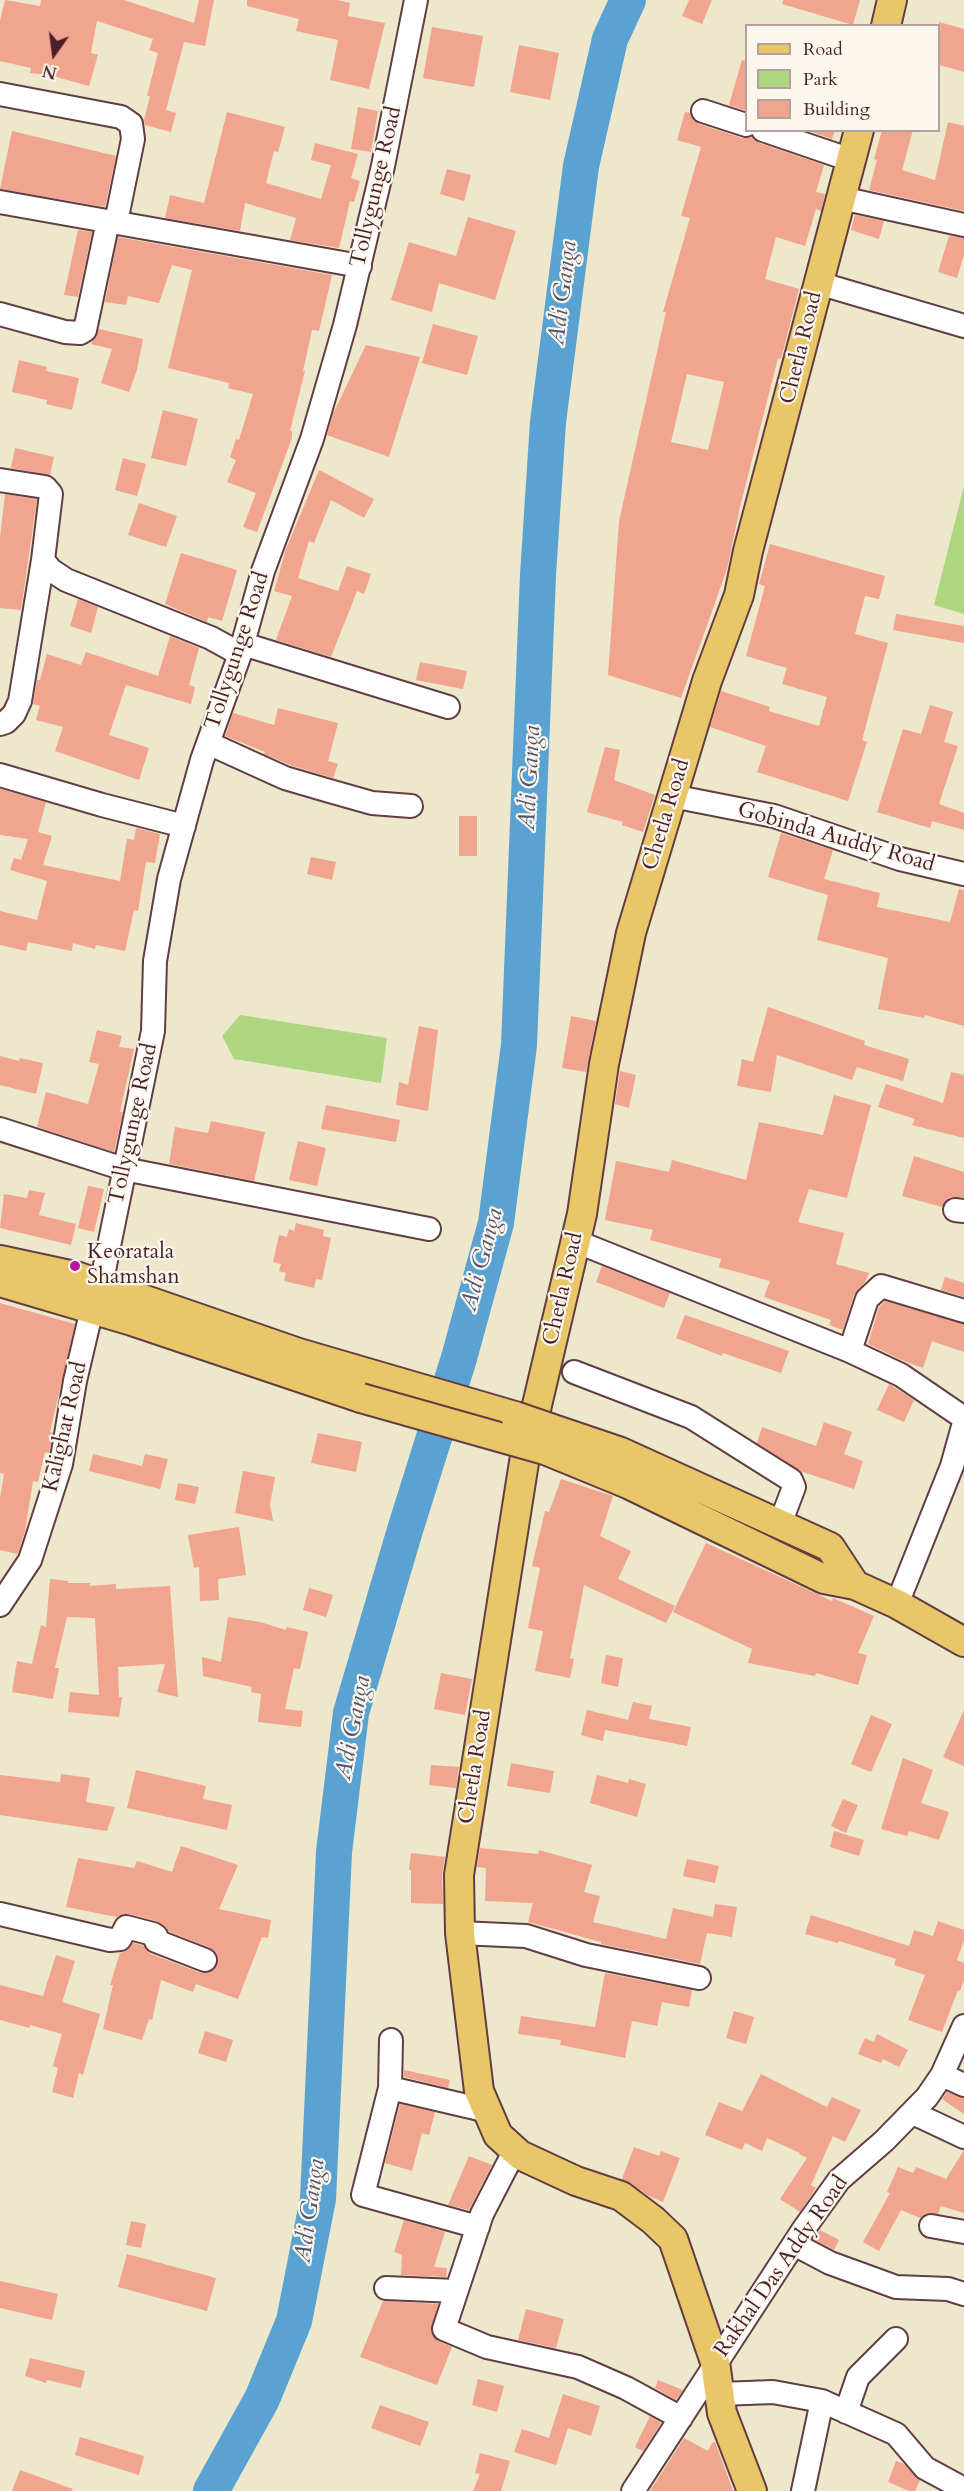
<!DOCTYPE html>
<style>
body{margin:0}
#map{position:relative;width:964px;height:2491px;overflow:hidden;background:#ede7cb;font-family:Cardo,serif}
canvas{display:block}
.legend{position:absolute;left:745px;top:24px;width:195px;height:108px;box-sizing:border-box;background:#fbf7ec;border:2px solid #b4a19f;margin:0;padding:8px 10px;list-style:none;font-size:18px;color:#4a1f2b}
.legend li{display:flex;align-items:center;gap:12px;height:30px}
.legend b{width:30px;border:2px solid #b4a19f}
.north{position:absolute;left:24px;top:24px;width:60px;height:60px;-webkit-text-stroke:4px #fbf7ec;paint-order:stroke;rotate:194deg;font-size:16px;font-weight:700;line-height:24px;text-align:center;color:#4a1f2b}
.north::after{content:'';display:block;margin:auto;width:21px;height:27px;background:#4a1f2b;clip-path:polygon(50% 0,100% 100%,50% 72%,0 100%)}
</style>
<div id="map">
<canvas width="964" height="2491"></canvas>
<ul class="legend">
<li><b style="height:8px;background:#e9c769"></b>Road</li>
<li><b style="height:16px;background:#add681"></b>Park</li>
<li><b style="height:16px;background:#f1a48e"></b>Building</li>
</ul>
<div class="north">N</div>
</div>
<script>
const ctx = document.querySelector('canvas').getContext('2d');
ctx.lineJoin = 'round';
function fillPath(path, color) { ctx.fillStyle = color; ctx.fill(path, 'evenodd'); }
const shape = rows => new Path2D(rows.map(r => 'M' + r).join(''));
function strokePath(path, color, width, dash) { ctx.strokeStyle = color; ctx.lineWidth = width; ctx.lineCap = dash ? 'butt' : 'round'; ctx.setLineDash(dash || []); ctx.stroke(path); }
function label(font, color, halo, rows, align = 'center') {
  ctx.font = font + ' Cardo,serif'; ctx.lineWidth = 4.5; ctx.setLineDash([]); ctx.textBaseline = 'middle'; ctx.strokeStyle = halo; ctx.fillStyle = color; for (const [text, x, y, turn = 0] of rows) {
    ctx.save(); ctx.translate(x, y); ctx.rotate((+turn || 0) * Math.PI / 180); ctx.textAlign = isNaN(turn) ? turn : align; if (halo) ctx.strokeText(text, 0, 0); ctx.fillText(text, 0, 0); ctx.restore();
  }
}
fillPath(shape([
 [964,486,964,614,934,605],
 [240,1015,387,1038,381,1083,234,1059,222,1036]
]), '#add681');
strokePath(shape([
 [211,2491,262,2399,294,2321,318,2199,334,1852,351,1713,405,1530,459,1358,496,1223,519,1045,538,575,548,422,581,166,610,39,628,0]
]), '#5aa2d1', 36);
fillPath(shape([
 [5,0,40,6,41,0,124,0,194,23,199,0,214,0,205,46,184,42,166,110,176,113,171,132,145,125,144,120,150,96,147,96,158,53,149,50,153,39,97,21,91,53,98,55,89,86,49,75,30,73,31,68,0,61,0,21],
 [247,0,337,0,350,3,348,16,385,23,369,89,330,80,338,40,296,31,299,19,247,6],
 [689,0,712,0,702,24,682,16],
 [783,0,860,0,853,25,782,4],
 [939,22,964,29,964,72,939,65],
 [432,27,483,36,474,87,423,78],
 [519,45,559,53,550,100,510,92],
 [742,60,747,61,747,111,729,105],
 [358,107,378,111,371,152,351,149],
 [227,112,285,127,278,152,274,151,266,183,321,199,331,165,311,160,315,143,358,154,351,178,360,181,354,202,350,201,339,248,290,240,296,218,245,203,240,231,165,218,170,195,204,203],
 [685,112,690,113,693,120,699,124,742,138,752,137,759,143,824,165,816,192,825,194,821,211,816,209,805,246,776,237,765,279,799,289,781,359,778,358,740,507,727,569,681,698,608,675,619,521,666,312,663,312,690,218,681,216,701,147,677,140],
 [687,374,724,382,708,450,671,442],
 [948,122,964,126,964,211,869,190,877,160,874,159,882,130,913,130,902,170,935,180],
 [806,130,835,130,832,139],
 [12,131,116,156,105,207,0,189],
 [447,169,471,175,464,201,440,194],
 [855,215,884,221,879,239,851,230],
 [468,217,516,231,495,300,439,283,432,312,391,300,409,242,456,256],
 [78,230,92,232,78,297,64,295],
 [949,236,964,238,964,255,957,278,938,272],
 [118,237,332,275,319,331,312,330,303,371,305,371,290,431,292,431,292,438,257,532,243,527,256,493,227,482,236,460,230,457,236,439,239,440,253,394,228,388,229,383,168,368,192,270,172,265,159,303,128,296,126,305,105,302],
 [433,324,478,336,467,375,422,363],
 [99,329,143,339,137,370,129,392,101,383,112,349,91,344],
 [366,345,420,357,389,457,327,435,333,414],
 [19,360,47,367,46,371,79,378,72,410,46,404,47,400,12,392],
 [163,410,198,419,186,466,151,458],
 [15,448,54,457,50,475,11,468],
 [123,458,146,464,137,496,115,490],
 [319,470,374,499,364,518,331,500,314,543,309,541,298,578,338,591,347,566,371,574,364,594,357,591,331,657,276,640,292,596,274,591,286,549],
 [5,494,37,499,21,610,0,608,0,538],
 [139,503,177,516,166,547,128,535],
 [770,544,885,576,879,599,865,596,855,634,888,643,862,740,867,742,848,801,757,772,766,746,710,727,721,691,770,707,769,711,819,726,827,697,782,684,787,668,746,656,765,586,759,584],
 [181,553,237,570,222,621,208,617,207,622,165,604],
 [78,599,98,607,91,633,70,626],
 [896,614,964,626,964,643,893,630],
 [170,636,199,648,189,685,195,687,191,704,126,685,109,735,149,748,139,780,55,751,63,727,36,720,40,706,33,704,37,680,40,680,47,654,81,665,86,652,158,676],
 [420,662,467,671,463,689,416,680],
 [930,705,953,712,944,742,958,746,939,804,964,813,964,830,932,821,930,828,877,812,903,729,921,734],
 [278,708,338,723,328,761,338,764,333,778,290,765,264,754,265,752,225,736,233,713,274,725],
 [605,747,620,750,614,780,655,795,643,832,622,825,623,822,587,812],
 [0,789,46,802,38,832,52,836,43,865,120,881,127,839,134,840,136,828,160,834,155,863,146,862,138,911,134,910,125,951,96,945,95,949,73,943,72,951,28,942,26,951,0,945,0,911,37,920,47,881,10,870,14,858,21,860,28,839,0,835],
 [459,816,477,816,477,856,459,856],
 [781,833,833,850,824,879,880,893,877,907,950,922,959,889,964,890,964,1026,925,1015,924,1018,878,1009,888,958,817,940,828,895,768,877],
 [311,857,336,862,332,880,307,874],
 [768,1007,865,1041,864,1045,909,1059,903,1081,857,1067,852,1080,777,1055,771,1092,737,1086,742,1059,753,1062],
 [571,1016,596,1021,586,1072,562,1068],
 [419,1026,438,1030,428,1111,396,1105,399,1082,408,1085],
 [97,1030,122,1036,119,1047,134,1049,120,1112,123,1112,114,1152,37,1127,46,1092,88,1104,99,1064,89,1062],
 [0,1056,19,1061,20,1058,43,1063,36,1094,0,1085],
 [620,1071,636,1075,629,1108,615,1104],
 [951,1072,964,1075,964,1138,912,1125,915,1119,878,1107,886,1084,943,1103],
 [834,1095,871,1105,847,1198,809,1189,798,1222,844,1233,836,1264,869,1273,865,1282,854,1295,843,1330,829,1325,831,1320,764,1297,770,1281,719,1267,721,1259,650,1240,653,1230,605,1220,616,1161,669,1172,672,1160,746,1180,759,1122,823,1135],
 [326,1105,400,1120,396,1142,321,1129],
 [211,1121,265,1132,254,1181,169,1164,175,1127,208,1133],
 [298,1141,326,1148,317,1186,289,1180],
 [914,1156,964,1172,964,1197,950,1197,942,1207,902,1196],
 [88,1186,104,1189,94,1232,78,1228],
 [29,1190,45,1193,39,1215,76,1224,71,1245,0,1228,4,1194,27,1198],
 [296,1223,324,1230,323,1236,331,1238,322,1280,316,1279,314,1288,284,1281,286,1273,279,1271,281,1264,273,1262,279,1235,287,1237,289,1229,294,1231],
 [602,1266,670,1293,664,1308,596,1282],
 [945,1277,964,1283,964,1297,941,1290],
 [885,1301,964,1324,964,1352,932,1341,923,1368,904,1361,868,1344,879,1307],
 [0,1303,75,1324,50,1432,53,1433,49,1453,45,1452,38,1482,33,1481,25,1531,18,1554,0,1550,0,1498,4,1474,0,1473],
 [685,1315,789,1351,781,1373,723,1353,722,1356,676,1338],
 [889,1384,914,1400,904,1422,877,1410],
 [824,1422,852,1432,844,1454,863,1461,854,1489,800,1471,757,1443,762,1427,816,1446],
 [318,1433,362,1442,356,1472,311,1463],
 [93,1454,142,1466,145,1454,168,1459,160,1489,89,1471],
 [243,1471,275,1477,270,1504,273,1521,235,1513],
 [561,1479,613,1496,600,1536,631,1551,618,1579,675,1606,666,1623,584,1585,570,1658,574,1659,570,1678,535,1671,543,1631,528,1628,540,1568,532,1566,545,1511,549,1512],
 [178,1483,199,1487,195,1504,175,1500],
 [239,1527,246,1575,218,1579,219,1600,200,1601,199,1567,194,1568,188,1535],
 [706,1543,832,1601,833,1598,874,1616,858,1653,867,1655,858,1685,816,1673,815,1676,748,1663,752,1649,673,1612],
 [50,1579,68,1581,68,1583,90,1583,90,1586,116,1584,116,1589,170,1586,178,1697,157,1692,165,1664,118,1667,119,1697,122,1697,119,1717,68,1712,70,1692,99,1695,95,1618,67,1617,55,1668,59,1668,53,1699,12,1692,17,1661,32,1664,41,1625,46,1627],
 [309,1588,333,1595,326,1617,303,1610],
 [228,1617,260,1622,286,1630,287,1627,308,1632,300,1669,294,1668,285,1709,303,1711,301,1727,258,1722,261,1694,251,1692,252,1687,203,1676,202,1657,221,1662],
 [606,1655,623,1658,618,1687,601,1683],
 [441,1673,472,1679,465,1715,434,1709],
 [633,1702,652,1706,649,1719,691,1727,687,1746,605,1730,603,1741,581,1735,587,1710,628,1720],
 [964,1710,964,1766,943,1757],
 [871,1715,892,1724,871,1772,851,1764],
 [903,1758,933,1770,921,1803,949,1812,939,1840,909,1831,907,1836,881,1829],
 [511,1763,554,1771,550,1793,507,1786],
 [431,1765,459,1767,456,1788,429,1785],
 [136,1770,206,1786,203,1799,232,1805,227,1830,127,1808],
 [61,1774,90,1778,86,1802,115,1807,107,1831,0,1815,0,1775,60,1782],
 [597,1775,628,1783,629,1779,646,1784,637,1817,590,1803],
 [843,1799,858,1805,846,1833,831,1826],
 [834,1831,864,1840,859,1856,830,1847],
 [181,1846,238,1865,219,1909,271,1920,268,1938,262,1937,238,1999,196,1984,193,1992,161,1980,152,2020,149,2019,142,2040,103,2029,113,1985,110,1985,120,1953,128,1950,133,1943,144,1946,151,1954,201,1973,208,1973,214,1970,218,1959,216,1952,210,1948,168,1931,157,1921,129,1914,117,1917,66,1907,78,1858,134,1868,137,1861,172,1872],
 [480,1848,538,1854,539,1850,592,1865,584,1892,600,1896,593,1922,666,1939,673,1908,713,1917,715,1904,737,1907,732,1937,707,1933,700,1964,601,1944,601,1942,528,1922,533,1903,485,1901,486,1868,477,1867],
 [411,1853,445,1857,442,1875,443,1904,411,1903,411,1870,409,1870],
 [687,1859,719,1866,715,1883,683,1876],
 [811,1915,909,1946,914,1930,933,1936,938,1921,964,1930,964,1940,957,1960,964,1963,964,1980,960,1991,958,1990,942,2032,908,2020,925,1975,894,1965,896,1959,839,1941,838,1943,805,1934],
 [56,1955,75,1961,62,2002,100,2014,83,2075,79,2073,73,2098,52,2092,58,2068,53,2066,62,2034,30,2025,30,2028,0,2020,0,1985,43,1996],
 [605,1973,692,1990,689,2007,662,2002,657,2026,632,2021,625,2058,560,2045,561,2040,518,2034,521,2016,595,2027],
 [734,2011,754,2017,746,2044,726,2038],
 [205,2031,233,2040,226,2062,198,2053],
 [877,2034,908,2050,899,2067,883,2059,881,2063,858,2054,865,2038,874,2042],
 [404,2070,450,2080,448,2088,404,2077],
 [761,2074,827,2107,832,2097,861,2110,845,2142,833,2136,811,2185,816,2188,800,2212,780,2199,807,2158,799,2154,800,2153,767,2138,762,2151,745,2143,742,2150,705,2135,719,2102,742,2111],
 [947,2092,964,2098,964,2114,942,2099],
 [400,2104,435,2112,429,2135,422,2133,412,2171,385,2163],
 [634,2147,659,2156,661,2151,680,2158,663,2202,649,2196,622,2179],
 [964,2150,964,2213,941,2206,938,2214,927,2213,920,2218,901,2210,879,2251,863,2242,890,2193,887,2192,898,2167,913,2173,916,2167,946,2179],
 [469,2156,492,2165,469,2210,448,2205],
 [404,2220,445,2232,434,2267,447,2268,446,2277,401,2275,402,2255,394,2252],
 [131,2221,146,2224,141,2248,126,2245],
 [820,2230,839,2240,834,2250,813,2239],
 [127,2254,216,2278,207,2311,118,2287],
 [0,2281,58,2294,52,2320,0,2308],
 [383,2301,438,2304,431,2332,438,2341,452,2347,437,2385,360,2357],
 [526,2309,564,2319,556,2348,518,2340],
 [30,2358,85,2371,81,2388,47,2380,46,2383,25,2376],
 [478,2379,504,2386,497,2412,472,2405],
 [658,2380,683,2390,676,2400,655,2388],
 [563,2394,600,2406,591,2436,568,2428,556,2465,514,2452,522,2429,549,2438],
 [380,2405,429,2422,420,2446,371,2428],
 [650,2416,661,2423,643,2451,635,2447],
 [80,2437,144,2456,139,2475,75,2455],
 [684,2438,708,2451,712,2443,715,2442,733,2491,650,2491],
 [480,2453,510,2461,501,2491,473,2491,480,2474,475,2473],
 [896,2461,904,2464,920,2480,915,2491,909,2491,888,2482],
 [20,2470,73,2489,72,2491,12,2491]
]), '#f1a48e');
const minor = shape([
 [0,94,121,117,131,124,133,139,116,222],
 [703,111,746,125],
 [763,130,851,160],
 [841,198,964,225],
 [0,202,360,266],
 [818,283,964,326],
 [0,314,65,332,80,333,85,330,108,221],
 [0,480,45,487,51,494,43,560,51,570,66,580,211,638,240,654],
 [243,644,448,707],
 [0,724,6,722,14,714,20,701,43,560],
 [208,743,285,778,326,790,372,803,411,806],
 [0,775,102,805,184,826],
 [672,796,774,816,900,859,964,874],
 [0,1129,124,1169,429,1229],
 [955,1210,964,1211],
 [575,1241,850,1351,901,1375,964,1418],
 [850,1351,867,1299,881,1286,964,1311],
 [574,1372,691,1417,791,1480,794,1487,780,1524],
 [897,1604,952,1466,964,1423],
 [0,1605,30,1560,61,1464,75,1381,92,1309,101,1285,153,1031,155,961,169,879,202,760,240,654,263,571,312,439,345,325,383,166,416,0],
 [0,1914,110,1940,120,1939,126,1927,153,1934,156,1936,156,1941,205,1960],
 [460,1933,526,1936,586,1955,699,1978],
 [391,2040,390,2088,363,2195,478,2227],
 [942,2075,964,2085],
 [390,2088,488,2111],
 [913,2113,964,2137],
 [515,2150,482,2214,444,2329,487,2347,578,2367,626,2388,681,2418],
 [931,2226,964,2232],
 [794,2244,830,2263,896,2287,948,2289,964,2294],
 [386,2288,456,2291],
 [720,2394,773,2392,822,2401,896,2434,925,2468,964,2489],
 [846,2412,858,2377,896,2339],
 [633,2491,803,2230,839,2180,884,2141,927,2097,942,2075,964,2026],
 [803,2491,822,2401]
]);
const major = shape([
 [886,26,892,0],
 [0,1260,79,1277,299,1353,515,1416],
 [0,1282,132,1321,361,1398],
 [550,1428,621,1452,830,1547,855,1585],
 [545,1450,628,1484,824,1579,855,1585,897,1604,964,1642],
 [752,2491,722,2413,715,2362,673,2239,653,2220,621,2196,576,2181,520,2155,498,2135,479,2091,460,1933,459,1875,525,1456,582,1214,604,1064,631,933,707,681,739,595,748,551,859,130]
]);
strokePath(minor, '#623d43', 26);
strokePath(major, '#623d43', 32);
strokePath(minor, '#fff', 22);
strokePath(major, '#e9c769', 28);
const majorBridge = shape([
 [361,1398,545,1450],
 [515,1416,550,1428]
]);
strokePath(majorBridge, '#623d43', 32, []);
strokePath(majorBridge, '#e9c769', 28);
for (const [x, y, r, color] of [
 [75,1266,6,"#b5179e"]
]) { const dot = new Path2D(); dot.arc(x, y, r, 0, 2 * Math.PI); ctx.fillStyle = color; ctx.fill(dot); strokePath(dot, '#fbf7ec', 2); }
label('22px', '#4a1f2b', '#fbf7ec', [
 ["Tollygunge Road",377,187,-77],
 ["Chetla Road",802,348,-76],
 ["Tollygunge Road",238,651,-72],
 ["Chetla Road",667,815,-73],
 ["Gobinda Auddy Road",836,838,16],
 ["Tollygunge Road",134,1124,-78],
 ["Chetla Road",564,1289,-77],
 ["Kalighat Road",66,1427,-77],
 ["Chetla Road",476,1767,-81],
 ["Rakhal Das Addy Road",782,2267,-55]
]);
label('22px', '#4a1f2b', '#fbf7ec', [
 ["Keoratala",87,1253],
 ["Shamshan",87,1278]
], 'left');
label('italic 24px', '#50536d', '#fbf7ec', [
 ["Adi Ganga",564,293,-83],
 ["Adi Ganga",531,778,-87],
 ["Adi Ganga",483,1260,-75],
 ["Adi Ganga",354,1728,-79],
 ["Adi Ganga",311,2211,-82]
]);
</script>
